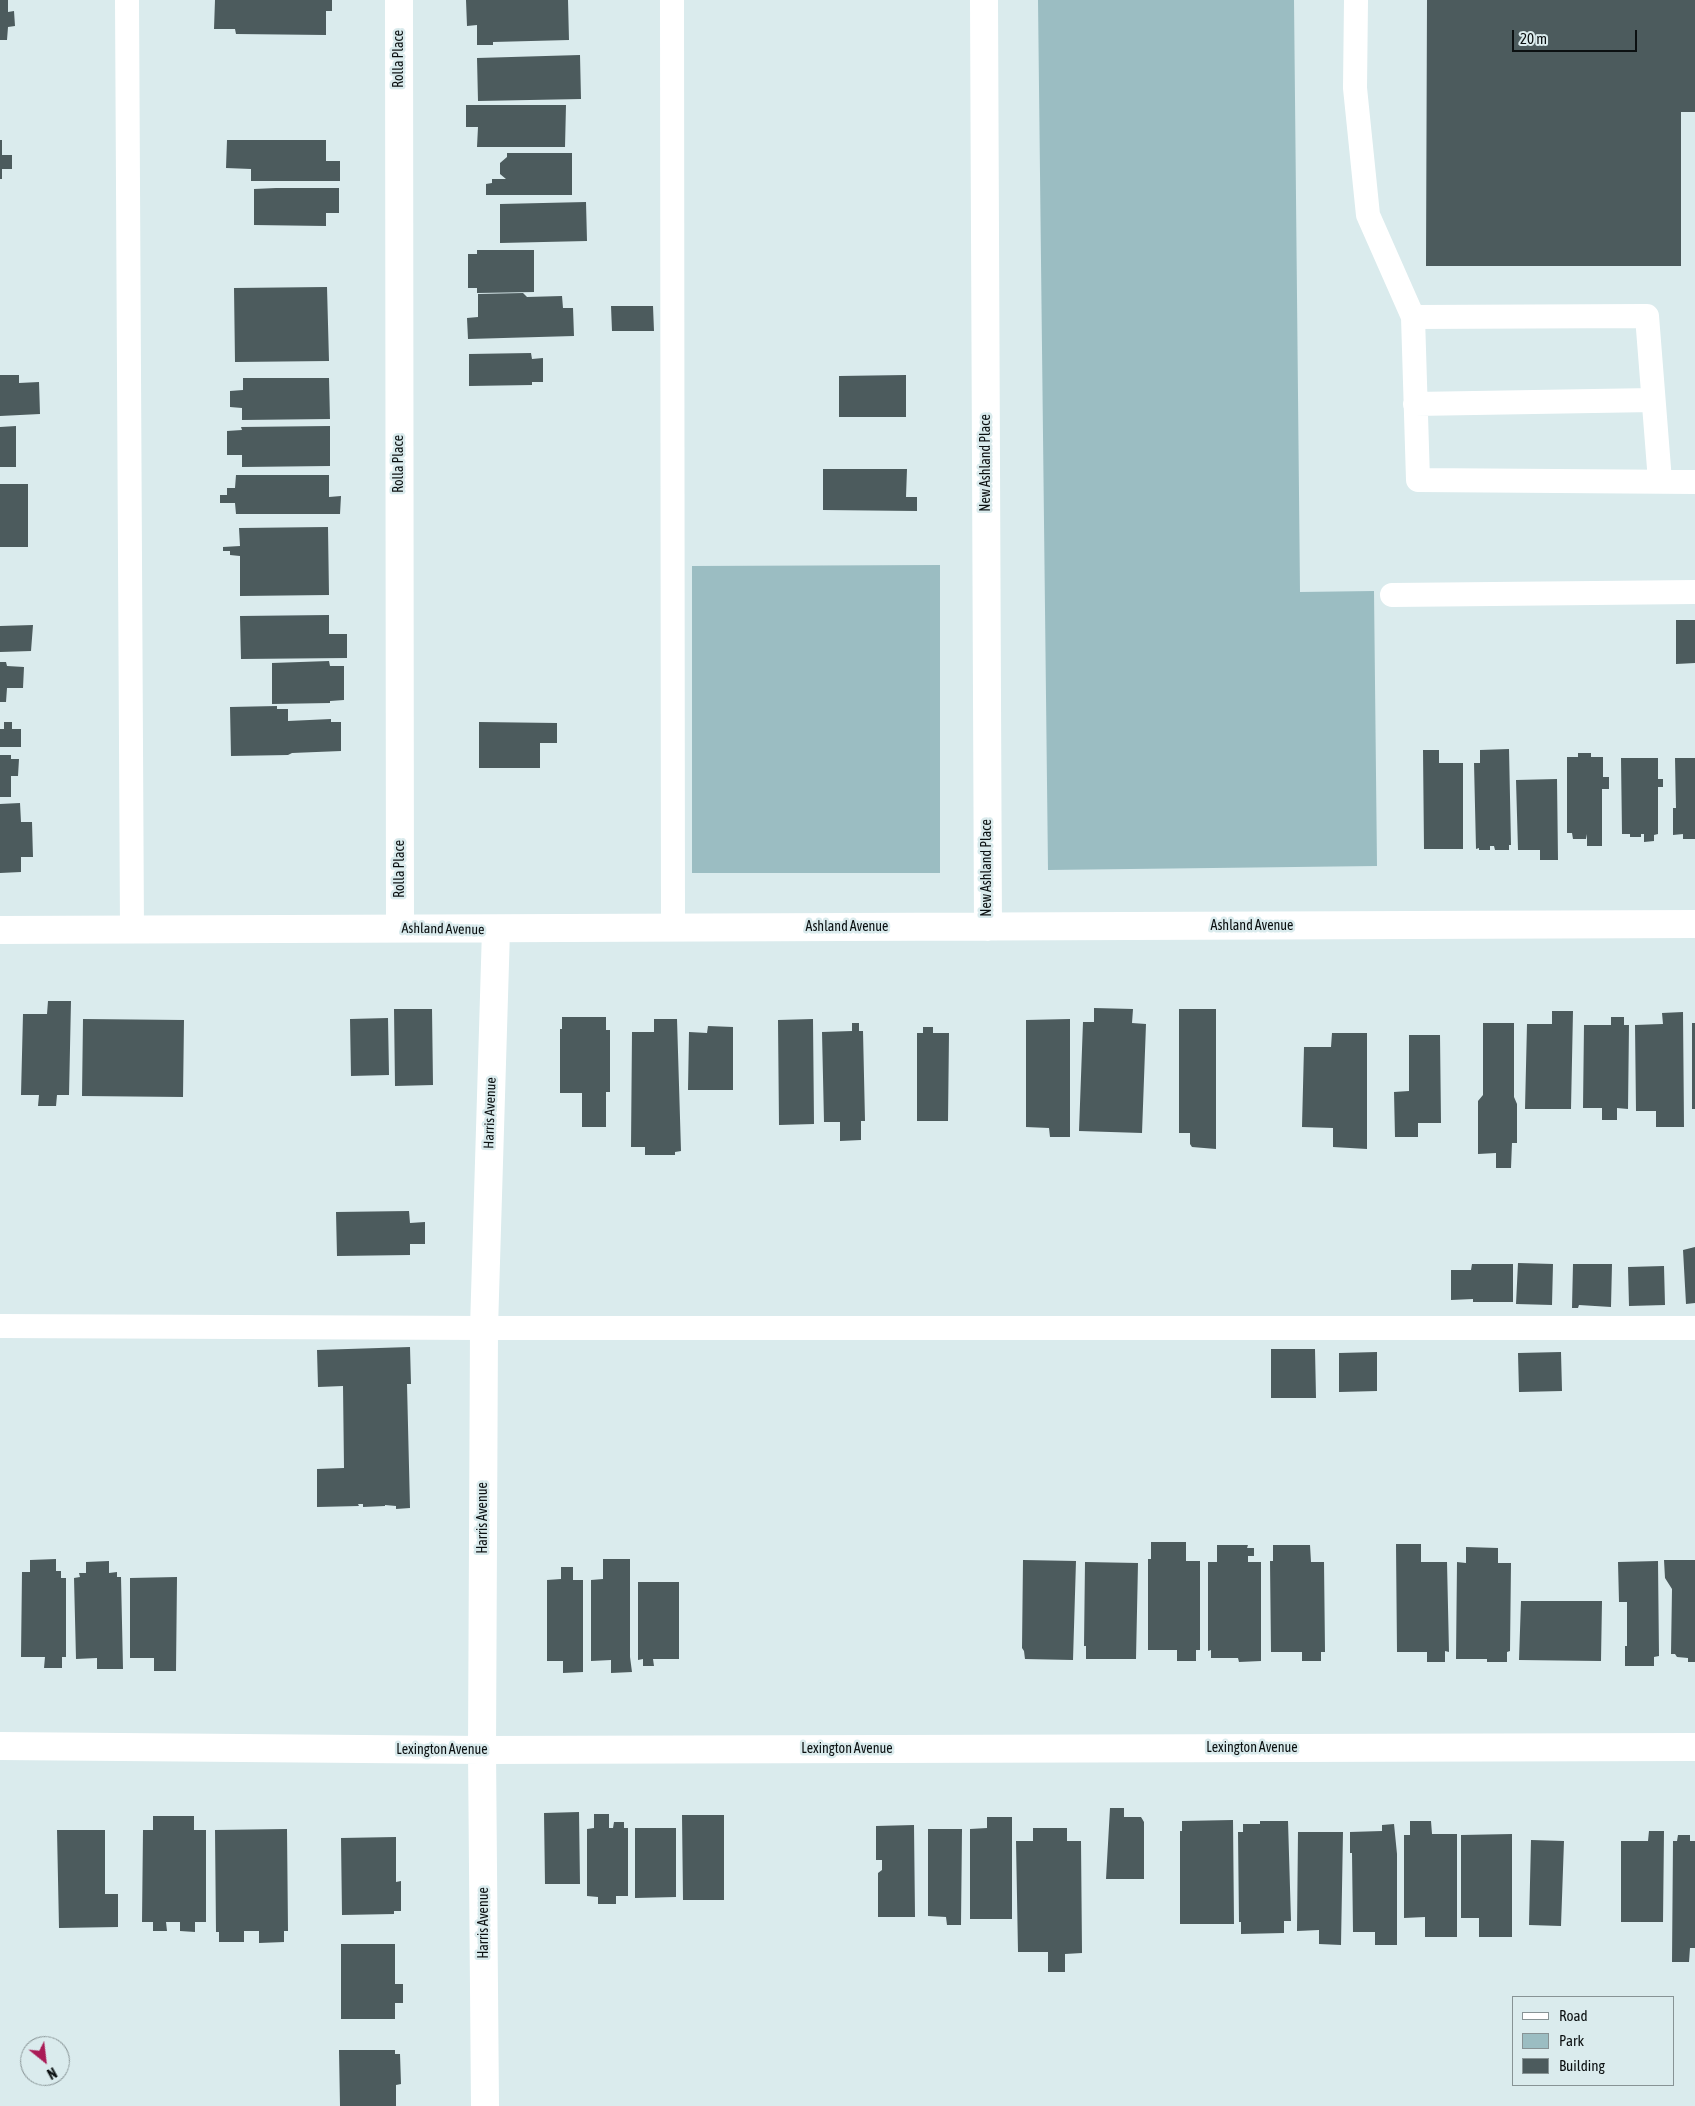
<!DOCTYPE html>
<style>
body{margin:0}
#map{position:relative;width:1695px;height:2106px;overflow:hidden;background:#daebed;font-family:"Asap Condensed",sans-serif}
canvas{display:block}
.legend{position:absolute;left:1512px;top:1996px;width:162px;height:90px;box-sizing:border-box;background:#daebed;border:1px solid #879395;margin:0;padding:6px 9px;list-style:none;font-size:15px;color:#0b1011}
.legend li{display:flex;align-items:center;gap:10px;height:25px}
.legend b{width:25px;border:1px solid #879395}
.north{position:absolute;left:20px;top:2036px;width:50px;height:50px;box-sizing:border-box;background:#daebed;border:1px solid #879395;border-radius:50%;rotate:151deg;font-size:14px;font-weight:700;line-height:20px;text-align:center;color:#0b1011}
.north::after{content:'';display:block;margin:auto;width:18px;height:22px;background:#aa1b56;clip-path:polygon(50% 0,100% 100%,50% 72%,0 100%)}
.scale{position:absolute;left:1512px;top:30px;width:125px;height:22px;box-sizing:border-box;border:2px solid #0b1011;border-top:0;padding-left:6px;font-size:15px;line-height:18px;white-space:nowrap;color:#0b1011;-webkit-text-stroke:4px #daebed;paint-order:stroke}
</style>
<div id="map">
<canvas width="1695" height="2106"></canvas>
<ul class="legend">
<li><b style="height:6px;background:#fff"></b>Road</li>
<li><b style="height:14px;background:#9bbdc2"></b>Park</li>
<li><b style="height:14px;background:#4c5b5d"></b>Building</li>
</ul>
<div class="north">N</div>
<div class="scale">20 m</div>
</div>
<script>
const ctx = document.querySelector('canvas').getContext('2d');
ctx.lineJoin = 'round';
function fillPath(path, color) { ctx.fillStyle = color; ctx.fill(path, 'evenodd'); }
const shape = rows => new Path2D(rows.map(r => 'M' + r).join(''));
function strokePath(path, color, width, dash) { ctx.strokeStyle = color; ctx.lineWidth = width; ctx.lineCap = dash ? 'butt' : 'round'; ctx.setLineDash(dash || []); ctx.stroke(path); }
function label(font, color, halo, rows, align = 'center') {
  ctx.font = font + ' "Asap Condensed",sans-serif'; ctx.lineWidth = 5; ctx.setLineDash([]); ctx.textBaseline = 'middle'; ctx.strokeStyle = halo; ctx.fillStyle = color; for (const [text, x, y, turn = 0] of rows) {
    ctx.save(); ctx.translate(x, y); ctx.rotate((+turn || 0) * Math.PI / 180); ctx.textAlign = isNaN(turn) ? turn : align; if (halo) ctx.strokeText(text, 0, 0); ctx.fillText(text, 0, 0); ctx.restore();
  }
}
fillPath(shape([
 [1038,0,1294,0,1300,592,1374,591,1377,866,1048,870],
 [940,565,940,873,692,873,692,566]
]), '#9bbdc2');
fillPath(shape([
 [0,0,8,0,8,12,14,11,15,26,8,27,7,40,0,40],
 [215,0,332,0,332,11,326,11,326,35,236,34,235,29,214,29],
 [466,0,568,0,569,40,493,42,493,45,477,45,477,25,467,26],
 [1427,0,1695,0,1695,112,1681,112,1681,266,1426,266],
 [580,55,581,99,478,101,477,58],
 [466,105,566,105,565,147,477,147,478,127,466,127],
 [0,140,2,140,2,155,12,155,12,169,2,169,2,179,0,179],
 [227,140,326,140,326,161,340,161,340,181,251,181,251,169,226,168],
 [507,153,572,153,572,195,486,195,486,184,492,183,492,179,506,179,500,174,500,163,507,157],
 [276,188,339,188,339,213,326,213,326,226,254,225,254,189],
 [586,202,587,241,500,243,500,204],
 [477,250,534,250,534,292,477,293,477,288,468,288,468,254,477,254],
 [327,287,329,361,235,362,234,288],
 [523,293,527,297,562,296,563,308,573,308,574,336,468,339,467,318,478,317,478,294],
 [611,306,653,306,654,331,612,331],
 [531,353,532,359,543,358,543,382,532,382,532,385,469,386,469,354],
 [0,375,19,375,19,383,39,382,40,414,0,416],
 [906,375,906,417,839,417,839,376],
 [243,378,329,378,330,419,242,420,242,408,230,407,230,391,243,390],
 [16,426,16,467,0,467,0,427],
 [330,426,330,466,242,467,242,455,227,455,227,431,242,430,241,427],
 [823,469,907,469,906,497,917,497,917,511,823,510],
 [236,475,329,475,329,497,341,496,340,514,236,514,235,503,220,503,220,495,227,495,227,488,235,488],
 [0,484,28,484,28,547,0,547],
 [328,527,329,595,240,596,240,556,230,555,230,551,223,551,223,547,240,546,239,528],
 [329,615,329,634,347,634,347,658,241,659,240,616],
 [1676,620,1695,620,1695,663,1676,664],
 [33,625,31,651,0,652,0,626],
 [329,661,330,666,344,666,344,700,330,701,330,703,272,704,272,663],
 [0,662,6,662,7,666,24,667,23,688,7,688,6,702,0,702],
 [277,706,277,709,288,709,288,721,331,719,331,722,341,722,341,751,292,753,288,755,231,756,230,707],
 [4,722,12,722,12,729,21,729,21,747,0,747,0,729,4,729],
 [479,722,557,723,557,743,540,743,540,768,479,768],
 [1509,749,1511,845,1509,845,1509,850,1495,850,1494,846,1490,846,1490,850,1479,850,1479,848,1476,849,1474,763,1480,763,1480,750],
 [1423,750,1439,750,1439,763,1463,763,1463,849,1424,849],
 [1578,753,1591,753,1591,757,1603,757,1603,777,1609,777,1609,789,1602,789,1602,846,1587,846,1587,834,1586,839,1573,839,1572,833,1567,833,1567,757,1578,757],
 [0,755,11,755,11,759,19,759,18,776,11,776,11,797,0,797],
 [1621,758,1658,758,1658,779,1663,779,1663,787,1658,787,1658,834,1654,835,1654,841,1644,842,1644,834,1641,834,1641,837,1630,837,1630,834,1622,834],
 [1675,758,1695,758,1695,839,1683,839,1683,834,1673,835,1673,808,1676,808],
 [1557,779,1558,860,1540,860,1540,850,1518,850,1516,780],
 [20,803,21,822,32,822,33,857,21,857,21,872,0,873,0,804],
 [48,1001,71,1001,69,1095,57,1095,56,1106,38,1106,39,1095,21,1095,23,1014,47,1014],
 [1094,1008,1133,1009,1132,1023,1146,1024,1142,1133,1079,1131,1083,1022,1094,1022],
 [394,1009,432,1009,433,1085,395,1086],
 [1179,1009,1216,1009,1216,1149,1192,1147,1190,1144,1190,1133,1179,1133],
 [1552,1011,1573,1011,1571,1109,1525,1109,1527,1024,1552,1024],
 [1683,1012,1684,1127,1656,1127,1656,1111,1636,1111,1635,1025,1663,1024,1662,1013],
 [562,1017,606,1017,606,1030,610,1030,610,1092,606,1092,606,1127,582,1127,582,1093,560,1093,560,1029,562,1029],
 [1611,1017,1624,1017,1624,1025,1629,1025,1628,1109,1617,1108,1617,1120,1602,1120,1602,1108,1583,1108,1584,1025,1611,1025],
 [388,1018,389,1075,351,1076,350,1019],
 [83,1019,184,1020,183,1097,82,1096],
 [654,1019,677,1019,681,1151,675,1152,675,1155,645,1155,645,1147,631,1147,632,1032,654,1032],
 [813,1019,814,1124,779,1125,778,1020],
 [1070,1019,1070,1137,1050,1137,1049,1128,1026,1127,1026,1020],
 [852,1023,859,1023,859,1031,863,1031,865,1121,861,1121,861,1140,840,1141,840,1122,824,1122,822,1032,852,1031],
 [1483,1023,1514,1023,1514,1097,1517,1104,1517,1143,1512,1143,1511,1168,1496,1168,1496,1153,1478,1154,1478,1101,1483,1095],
 [1692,1023,1695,1023,1695,1109,1692,1109],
 [708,1026,733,1027,733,1090,688,1090,689,1032,707,1033],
 [923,1027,933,1027,933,1033,949,1033,948,1121,917,1121,917,1033,923,1033],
 [1332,1033,1367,1033,1367,1149,1333,1147,1333,1128,1302,1127,1304,1047,1331,1047],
 [1409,1035,1440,1035,1441,1123,1418,1123,1418,1137,1395,1137,1394,1092,1409,1091],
 [409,1211,410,1223,425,1222,425,1244,410,1244,410,1255,337,1256,336,1212],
 [1695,1247,1695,1303,1686,1304,1683,1250],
 [1518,1263,1553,1264,1552,1305,1516,1304],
 [1472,1264,1513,1264,1513,1302,1473,1302,1473,1299,1451,1300,1451,1270,1471,1270],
 [1573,1264,1612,1264,1611,1307,1579,1305,1578,1308,1572,1308],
 [1664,1266,1665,1305,1629,1306,1628,1267],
 [410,1347,411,1384,407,1384,410,1508,396,1509,396,1506,385,1505,385,1506,363,1507,363,1504,358,1504,359,1506,317,1507,317,1469,344,1468,343,1386,318,1387,317,1350],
 [1271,1349,1315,1349,1316,1398,1271,1398],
 [1377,1352,1377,1391,1339,1392,1339,1353],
 [1561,1352,1562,1391,1519,1392,1518,1353],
 [1151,1542,1186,1542,1186,1561,1200,1561,1200,1650,1196,1650,1196,1661,1177,1661,1177,1650,1148,1650,1148,1559,1151,1559],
 [1396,1544,1421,1544,1421,1562,1447,1562,1449,1652,1445,1651,1445,1662,1427,1662,1427,1652,1397,1652],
 [1217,1545,1248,1545,1247,1548,1254,1548,1254,1556,1248,1556,1248,1562,1261,1562,1261,1661,1239,1662,1238,1658,1211,1658,1211,1650,1208,1651,1208,1562,1217,1562],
 [1273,1545,1310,1545,1311,1562,1324,1562,1325,1652,1321,1652,1321,1661,1302,1661,1302,1652,1271,1652,1270,1561,1273,1561],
 [1466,1547,1498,1548,1498,1563,1511,1563,1510,1651,1507,1652,1507,1662,1487,1662,1487,1659,1456,1659,1457,1562,1466,1563],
 [56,1559,56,1571,61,1571,61,1578,66,1578,66,1657,62,1657,62,1668,44,1668,45,1657,21,1657,22,1572,30,1572,30,1560],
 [603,1559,630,1559,630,1657,632,1672,611,1673,611,1660,591,1661,591,1580,603,1579],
 [1023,1560,1076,1561,1073,1660,1025,1659,1024,1651,1022,1648],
 [1664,1560,1695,1560,1695,1662,1688,1662,1688,1658,1677,1657,1675,1654,1671,1654,1672,1589,1665,1578],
 [109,1561,109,1573,117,1572,117,1577,121,1577,123,1669,97,1669,97,1658,76,1659,74,1578,80,1577,79,1573,86,1573,86,1562],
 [1658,1561,1659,1656,1654,1657,1654,1666,1625,1666,1625,1646,1627,1646,1627,1602,1619,1602,1618,1562],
 [1085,1562,1138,1563,1136,1659,1086,1659,1086,1646,1084,1646],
 [561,1567,573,1567,573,1580,583,1580,583,1672,563,1673,563,1661,547,1661,547,1580,561,1579],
 [177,1577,176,1671,154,1671,154,1658,130,1658,130,1578],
 [638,1582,679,1582,679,1659,653,1659,654,1666,643,1666,643,1659,638,1660],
 [1521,1601,1602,1601,1601,1661,1519,1660],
 [1110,1808,1124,1808,1124,1817,1141,1817,1144,1822,1144,1879,1106,1879],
 [579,1812,580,1884,545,1884,544,1813],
 [594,1814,609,1814,609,1828,613,1828,614,1822,624,1822,624,1828,628,1828,628,1896,616,1896,616,1904,598,1904,598,1897,587,1896,587,1829,594,1828],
 [682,1815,724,1815,724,1900,683,1900],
 [153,1816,194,1816,194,1830,206,1830,206,1922,195,1922,195,1932,180,1931,180,1922,166,1922,167,1931,153,1931,153,1922,142,1922,143,1830,153,1830],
 [987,1817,1012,1817,1012,1919,970,1919,970,1829,987,1828],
 [1233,1820,1234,1924,1180,1924,1180,1831,1182,1831,1182,1821],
 [1260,1821,1288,1821,1291,1921,1284,1921,1284,1933,1241,1934,1241,1922,1239,1922,1238,1832,1243,1832,1243,1824,1260,1824],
 [1410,1821,1431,1821,1432,1834,1457,1834,1457,1937,1425,1937,1425,1917,1404,1918,1404,1835,1410,1835],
 [1394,1824,1397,1854,1397,1945,1375,1945,1375,1932,1353,1932,1352,1853,1350,1853,1350,1832,1382,1831,1382,1825],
 [914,1825,915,1917,878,1917,878,1873,882,1870,882,1860,876,1860,876,1826],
 [635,1828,676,1828,676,1897,635,1898],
 [1033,1828,1067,1828,1067,1841,1081,1841,1082,1953,1065,1954,1065,1972,1048,1972,1048,1952,1018,1952,1016,1841,1033,1841],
 [287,1829,288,1931,284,1931,284,1942,259,1943,259,1931,244,1931,244,1942,219,1942,219,1932,216,1932,215,1830],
 [928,1829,962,1829,961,1925,947,1925,946,1917,928,1916],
 [57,1830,105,1830,105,1894,118,1894,118,1927,59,1928],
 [1649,1831,1664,1831,1663,1922,1621,1922,1621,1841,1648,1841],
 [1298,1832,1343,1832,1341,1945,1319,1944,1319,1930,1297,1931],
 [1512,1834,1512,1937,1479,1937,1479,1918,1461,1918,1461,1835],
 [1678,1835,1690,1835,1690,1841,1695,1841,1695,1948,1690,1948,1689,1962,1672,1962,1673,1841,1677,1841],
 [396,1837,396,1882,401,1881,401,1911,394,1911,394,1914,342,1915,341,1838],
 [1531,1840,1564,1841,1561,1926,1529,1925],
 [341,1944,395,1944,395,1984,403,1984,403,2003,395,2003,395,2019,341,2019],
 [339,2050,395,2050,395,2054,400,2054,401,2084,396,2085,396,2106,340,2106]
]), '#4c5b5d');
strokePath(shape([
 [127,0,132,929],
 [672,0,673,928],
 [1356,0,1355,88,1368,215,1413,317],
 [1415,404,1653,400],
 [1660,481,1647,316,1413,317,1418,480,1695,482],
 [1392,595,1695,592],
 [0,1326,484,1328,1695,1328]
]), '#fff', 24);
strokePath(shape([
 [399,0,400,928],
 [984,0,988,927],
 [0,930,1695,924],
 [0,1746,482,1750,1695,1747],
 [485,2106,482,1750,484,1328,496,930]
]), '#fff', 28);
label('14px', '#0b1011', '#daebed', [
 ["Rolla Place",399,59,-90],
 ["New Ashland Place",986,463,-90],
 ["Rolla Place",399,464,-90],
 ["New Ashland Place",987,868,-90],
 ["Rolla Place",400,869,-90],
 ["Ashland Avenue",1252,926],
 ["Ashland Avenue",847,927],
 ["Ashland Avenue",443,929,1],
 ["Harris Avenue",490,1113,-88],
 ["Harris Avenue",483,1518,-90],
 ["Lexington Avenue",1252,1748],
 ["Lexington Avenue",847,1749],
 ["Lexington Avenue",442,1750],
 ["Harris Avenue",484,1923,-90]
]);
</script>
